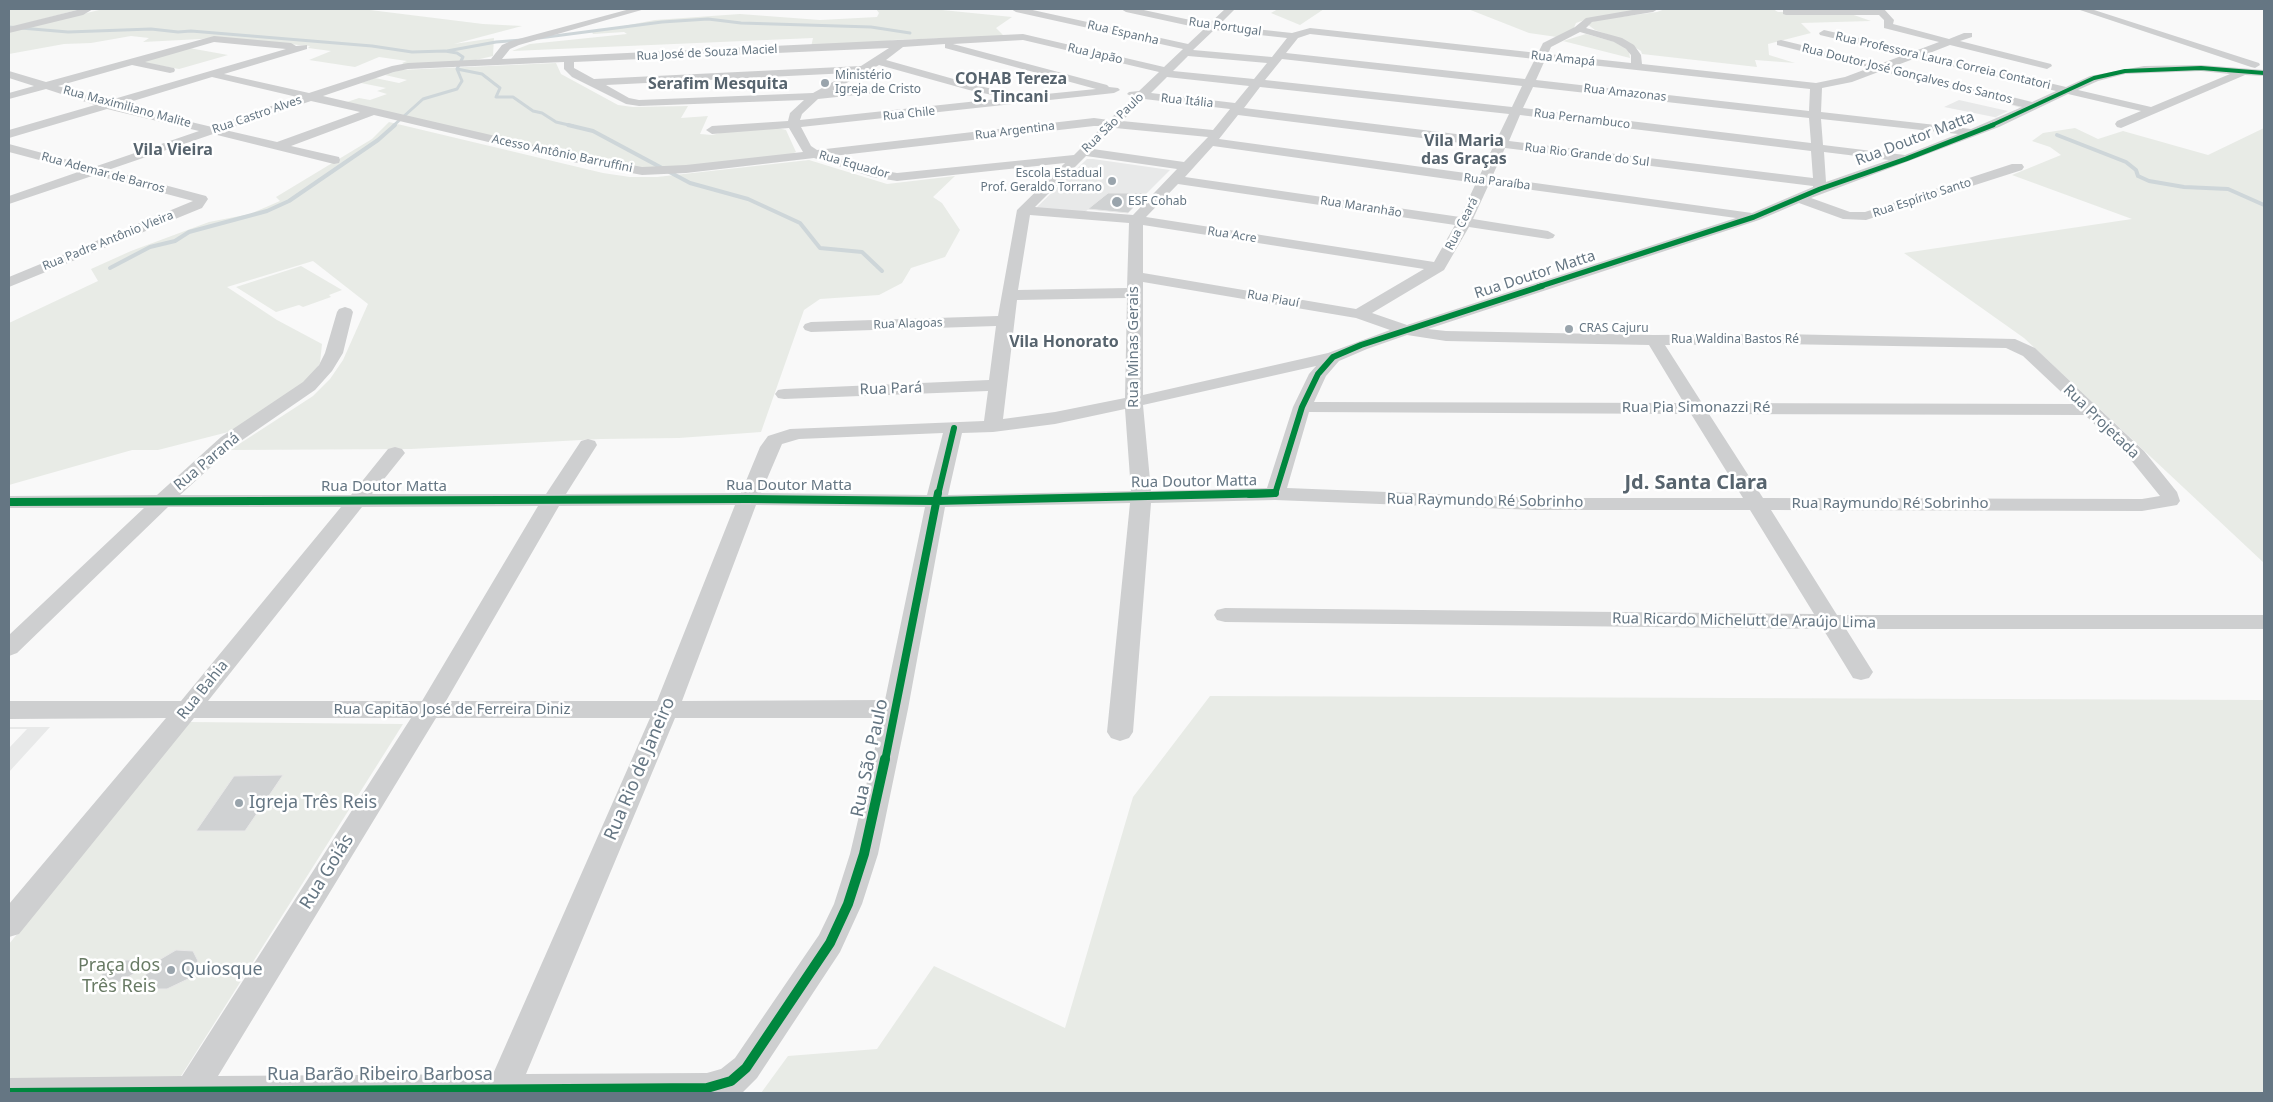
<!DOCTYPE html>
<meta charset="utf-8">
<style>
body{margin:0}
#map{position:relative;width:2273px;height:1102px;overflow:hidden;background:#f9f9f9;font-family:"Noto Sans",sans-serif}
canvas{display:block}
.frame{position:absolute;inset:0;border:10px solid #657683;pointer-events:none}
</style>
<div id="map">
<canvas width="2273" height="1102"></canvas>
<div class="frame"></div>
</div>
<script>
const ctx = document.querySelector('canvas').getContext('2d');
ctx.lineJoin = 'round';
function fillPath(path, color) { ctx.fillStyle = color; ctx.fill(path, 'evenodd'); }
const shape = rows => new Path2D(rows.map(r => 'M' + r).join(''));
function strokePath(path, color, width, dash) { ctx.strokeStyle = color; ctx.lineWidth = width; ctx.lineCap = dash ? 'butt' : 'round'; ctx.setLineDash(dash || []); ctx.stroke(path); }
function label(font, color, halo, rows, align = 'center') {
  ctx.font = font + ' "Noto Sans",sans-serif'; ctx.lineWidth = 5; ctx.setLineDash([]); ctx.textBaseline = 'middle'; ctx.strokeStyle = halo; ctx.fillStyle = color; for (const [text, x, y, turn = 0] of rows) {
    ctx.save(); ctx.translate(x, y); ctx.rotate((+turn || 0) * Math.PI / 180); ctx.textAlign = isNaN(turn) ? turn : align; if (halo) ctx.strokeText(text, 0, 0); ctx.fillText(text, 0, 0); ctx.restore();
  }
}
fillPath(shape([
 [1989,98,1974,103,1989,98,2017,105,2023,108,1999,118,1944,107,1959,100,2008,111,1996,117,1999,118,2021,108],
 [1087,159,1093,159,1170,170,1147,193,1108,193,1085,212,1038,209,1037,207],
 [9,727,50,727,9,772,9,748,27,729,9,729]
]), '#e8e9e9');
fillPath(shape([
 [211,9,362,9,483,24,522,26,454,44,494,38,493,56,467,62,405,65,402,63,407,61,379,57,355,67,309,60,331,51,308,48,310,46,220,38,143,42,149,38,131,36,91,43,64,44,9,54,9,32,99,10],
 [876,9,932,9,1012,17,996,28,1004,36,893,40,880,44,811,47,813,38,512,51,530,44,627,34,624,32,593,34,592,32,655,20,740,14,820,20,877,17,879,13],
 [1278,9,1324,9,1300,25,1271,13],
 [1468,9,1652,9,1590,18,1576,23,1573,30,1557,37,1529,33],
 [1665,9,1773,9,1778,12,1848,13,1871,21,1801,23,1811,33,1768,44,1769,55,1795,63,1755,60,1757,67,1642,54,1641,51,1623,40,1595,30,1587,24,1597,20,1657,12],
 [9,10,77,10,9,28],
 [1586,34,1615,42,1629,51,1630,58,1563,41],
 [189,48,228,55,179,69,140,62],
 [556,63,561,74,618,105,633,107,688,106,681,118,708,116,700,134,712,135,728,131,778,128,786,130,796,152,790,155,671,168,621,167,347,102,359,98,370,100,387,94,377,91,386,88,361,83,375,78,399,83,407,80,385,75,400,70],
 [389,122,603,173,630,177,657,177,809,160,887,184,955,176,933,197,942,203,960,230,945,257,911,268,902,283,879,295,820,299,804,310,761,432,679,438,601,439,411,449,230,450,313,396,330,379,343,360,368,304,313,261,227,287,277,320,322,344,320,363,310,380,240,429,158,450,132,450,9,485,9,323,98,281,91,269,131,251,209,222,250,214,280,201,276,197,372,139],
 [2075,128,2098,139,2123,131,2208,155,2264,128,2264,563,2024,338,1904,253,2132,219,2012,175,2061,155,2050,147,2032,141,2043,133],
 [301,266,342,290,329,295,331,297,303,307,299,305,276,312,236,287],
 [1210,696,2264,700,2264,1093,761,1093,788,1056,877,1049,934,966,1065,1028,1133,797],
 [189,722,403,724,176,1084,9,1080,9,944]
]), '#e8ebe6');
strokePath(shape([
 [9,27,68,32,151,29,178,32,191,31,372,46,412,52,445,51,457,53,463,57,457,69,482,74,500,88,496,97,513,97,533,111,542,113,556,122,573,126],
 [539,38,662,22,708,19,741,23,871,27,910,33],
 [447,51,496,42,522,40],
 [393,126,423,99,457,89,462,81,457,69]
]), '#ced6d9', 3);
strokePath(shape([
 [568,125,593,131,690,183,748,199,800,223,820,248,862,252,882,271],
 [2057,135,2126,162,2136,170,2138,176,2149,181,2184,187,2228,189,2264,205],
 [110,268,150,247,175,241,189,232,267,211,289,201,378,140,395,125]
]), '#ced6d9', 4);
const building = shape([
 [1108,193,1147,193,1128,213,1088,209,1108,193],
 [283,775,245,831,196,831,234,776,283,775],
 [176,950,193,951,198,961,188,979,167,989,150,989,144,977,154,963,176,950],
 [126,960,131,960,142,969,116,984,99,983,102,974,108,967,126,960]
]);
fillPath(building, '#d0d2d3');
strokePath(building, '#e8e8e8', 1);
fillPath(shape([
 [81,9,93,9,83,15,9,33,9,27,81,9],
 [630,9,645,9,519,45,510,49,502,59,1023,34,1164,67,1183,49,1016,12,1011,9,1028,9,1188,44,1204,29,1126,12,1121,9,1139,9,1209,24,1225,9,1235,9,1219,25,1292,33,1310,28,1538,53,1543,43,1575,27,1586,18,1638,9,1658,9,1653,12,1592,22,1586,28,1622,38,1634,45,1641,55,1642,64,1816,83,1845,77,1869,68,1777,45,1777,41,1781,40,1880,64,1904,55,1820,35,1819,33,1824,30,1915,51,1939,42,1884,28,1884,20,1879,15,1786,15,1783,14,1783,10,1884,9,1894,20,1893,24,1949,39,1964,33,1972,33,1972,37,1960,41,2051,64,2052,66,2047,69,1950,45,1927,54,2066,87,2090,76,2144,66,2201,65,2264,70,2264,76,2245,75,2121,128,2117,127,2115,124,2117,121,2141,111,2068,94,1999,127,1811,198,1850,212,1865,212,2012,164,2022,164,2024,167,2022,170,1866,220,1843,219,1799,203,1759,220,1428,329,1446,331,1654,335,1780,334,2015,339,2035,348,2144,451,2177,492,2180,501,2177,505,2142,511,1771,510,1837,615,2264,615,2264,629,1846,629,1873,672,1869,678,1861,680,1853,678,1823,629,1225,622,1217,620,1214,615,1217,610,1225,608,1814,614,1750,510,1537,510,1275,500,1151,503,1133,732,1129,738,1120,741,1111,738,1107,732,1130,503,945,507,908,709,878,854,862,904,840,952,757,1078,743,1092,738,1093,9,1093,9,1078,182,1076,411,718,194,718,19,934,9,937,9,904,166,718,9,719,9,701,181,701,341,507,168,507,17,653,9,656,9,635,144,508,9,508,9,496,157,495,221,437,303,382,319,365,325,353,337,312,339,309,345,307,351,309,353,312,343,353,332,371,315,390,235,445,180,495,351,495,388,449,395,447,402,449,405,453,372,494,546,494,581,441,588,439,595,441,597,445,566,494,741,493,760,447,768,436,790,429,984,421,988,391,784,399,778,398,775,394,778,390,784,389,989,380,996,326,811,332,805,330,803,327,805,324,811,322,998,316,1017,210,1065,163,897,181,872,177,814,158,686,173,642,175,573,162,374,115,291,146,339,157,340,160,339,163,334,164,213,134,108,170,206,196,208,199,202,208,9,287,9,277,193,201,95,175,9,204,9,196,81,171,9,152,9,144,94,167,199,131,107,109,9,138,9,130,95,105,46,89,9,99,9,93,34,86,9,78,9,71,46,82,214,36,291,43,296,46,307,45,307,49,224,74,309,93,392,66,408,63,491,59,502,45,511,41,630,9],
 [1214,30,1287,38,1272,57,1193,50,1214,30],
 [1580,32,1614,42,1626,49,1631,55,1631,63,1548,54,1551,47,1580,32],
 [1310,34,1535,59,1525,79,1286,53,1298,38,1310,34],
 [1023,40,1159,72,1139,91,1129,92,1127,94,1133,97,1109,120,1094,118,817,150,811,146,801,127,1114,93,1120,90,1118,88,1109,87,1107,85,953,44,1023,40],
 [214,42,286,49,107,101,58,86,132,65,170,73,174,72,175,70,174,68,145,62,214,42],
 [945,44,945,48,1096,89,1016,97,1015,94,975,85,886,60,903,47,945,44],
 [889,48,861,66,594,79,574,68,574,62,889,48],
 [1188,56,1267,63,1254,79,1173,71,1188,56],
 [1916,58,2056,91,2032,102,1892,67,1916,58],
 [1282,59,1522,86,1512,107,1265,80,1282,59],
 [1545,60,1810,89,1809,111,1536,80,1545,60],
 [564,62,564,69,572,77,626,104,639,106,804,100,790,113,788,121,712,126,706,130,712,134,789,128,803,152,686,165,642,167,573,154,323,96,394,72,408,69,564,62],
 [879,65,969,90,1006,98,800,120,802,114,818,99,875,93,877,91,875,89,871,88,832,91,879,65],
 [1881,71,2022,107,1971,129,1821,112,1822,88,1852,82,1881,71],
 [2201,71,2230,74,2151,107,2078,90,2098,81,2125,74,2201,71],
 [849,73,813,93,639,100,629,98,606,85,849,73],
 [212,77,297,97,212,127,120,105,212,77],
 [1167,77,1249,86,1235,103,1151,93,1167,77],
 [1260,87,1509,114,1497,139,1244,108,1260,87],
 [1533,87,1809,118,1811,143,1523,108,1533,87],
 [1144,99,1230,109,1213,130,1122,121,1144,99],
 [311,101,360,112,277,142,225,130,311,101],
 [1238,115,1493,147,1480,175,1219,139,1238,115],
 [1520,115,1811,151,1813,178,1509,141,1520,115],
 [1821,119,1958,134,1905,155,1823,145,1821,119],
 [1094,126,1103,126,1074,155,897,173,879,170,833,156,1094,126],
 [1115,128,1208,137,1184,162,1093,149,1115,128],
 [1213,146,1476,183,1460,217,1185,177,1213,146],
 [1505,148,1813,186,1813,187,1752,213,1492,177,1505,148],
 [1824,152,1889,160,1826,182,1824,152],
 [1086,156,1177,169,1133,215,1035,207,1086,156],
 [1178,184,1455,225,1434,262,1146,217,1178,184],
 [1489,184,1736,218,1407,325,1372,313,1444,270,1469,227,1548,239,1553,238,1555,235,1548,231,1473,219,1489,184],
 [1030,215,1129,223,1127,288,1018,290,1030,215],
 [1143,225,1424,269,1356,309,1143,273,1143,225],
 [1143,282,1356,318,1390,330,1328,353,1143,395,1143,282],
 [1127,298,1125,398,1055,412,1003,419,1017,300,1127,298],
 [1407,335,1446,341,1649,345,1684,403,1314,402,1326,376,1339,361,1367,349,1407,335],
 [1780,344,2006,348,2023,356,2074,404,1702,403,1665,345,1780,344],
 [1316,366,1309,374,1293,407,1267,488,1151,491,1143,405,1316,366],
 [1125,409,1131,491,948,495,962,433,993,432,1055,424,1125,409],
 [1309,412,1691,414,1743,498,1537,498,1287,488,1309,412],
 [1709,414,2085,415,2130,459,2160,496,2142,499,1763,498,1709,414],
 [943,433,927,495,761,493,782,444,799,439,943,433],
 [735,505,657,701,446,701,559,506,735,505],
 [756,505,925,507,885,700,682,701,756,505],
 [538,506,422,701,208,701,362,507,538,506],
 [436,718,650,718,493,1074,218,1076,436,718],
 [675,718,882,718,850,854,834,904,819,935,735,1058,721,1069,707,1073,526,1074,675,718],
 [2077,9,2091,9,2259,63,2260,65,2255,68,2251,67,2077,9]
]), '#cecfd0');
strokePath(shape([
 [1990,126,2094,78,2125,71,2201,68,2264,73]
]), '#00873e', 4);
strokePath(shape([
 [1538,287,1754,217,1820,189,1906,159,1993,125]
]), '#00873e', 5);
strokePath(shape([
 [938,495,954,428],
 [1249,495,1275,494,1302,407,1318,374,1333,357,1361,345,1542,286]
]), '#00873e', 6);
strokePath(shape([
 [9,502,748,499,936,501,1275,493],
 [885,761,938,493]
]), '#00873e', 8);
strokePath(shape([
 [9,1093,707,1088,731,1081,746,1068,830,943,848,904,864,854,885,759]
]), '#00873e', 10);
for (const [x, y, r, color] of [
 [825,83,5,"#99a4ac"],
 [1112,181,5,"#99a4ac"],
 [1117,202,6,"#99a4ac"],
 [1569,329,5,"#99a4ac"],
 [239,803,5,"#99a4ac"],
 [171,970,5,"#99a4ac"]
]) { const dot = new Path2D(); dot.arc(x, y, r, 0, 2 * Math.PI); ctx.fillStyle = color; ctx.fill(dot); strokePath(dot, '#fff', 2); }
label('12px', '#657683', '#fff', [
 ["Rua Portugal",1225,27,8],
 ["Rua Espanha",1123,33,13],
 ["Rua José de Souza Maciel",707,53,-3],
 ["Rua Japão",1095,54,13],
 ["Rua Amapá",1563,59,6],
 ["Rua Professora Laura Correia Contatori",1943,61,13],
 ["Rua Doutor José Gonçalves dos Santos",1907,74,14],
 ["Rua Amazonas",1625,93,6],
 ["Rua Itália",1187,101,6],
 ["Rua Maximiliano Malite",127,107,15],
 ["Rua Chile",909,114,-6],
 ["Rua Castro Alves",257,115,-19],
 ["Rua Pernambuco",1582,119,7],
 ["Rua São Paulo",1113,123,-44],
 ["Rua Argentina",1015,131,-7],
 ["Acesso Antônio Barruffini",562,154,12],
 ["Rua Rio Grande do Sul",1587,155,7],
 ["Rua Equador",854,165,16],
 ["Rua Ademar de Barros",103,173,15],
 ["Rua Paraíba",1497,182,7],
 ["Rua Espírito Santo",1922,198,-18],
 ["Rua Maranhão",1361,207,9],
 ["Rua Ceará",1462,224,-63],
 ["Rua Acre",1232,235,9],
 ["Rua Padre Antônio Vieira",108,241,-22],
 ["Rua Piauí",1273,299,10],
 ["Rua Alagoas",908,324,-2],
 ["Rua Waldina Bastos Ré",1735,340]
]);
label('12px', '#657683', '#fff', [
 ["Ministério",835,76],
 ["Igreja de Cristo",835,90],
 ["Escola Estadual",1102,174,"right"],
 ["Prof. Geraldo Torrano",1102,188,"right"],
 ["ESF Cohab",1128,202],
 ["CRAS Cajuru",1579,329]
], 'left');
label('15px', '#657683', '#fff', [
 ["Rua Doutor Matta",1915,139,-21],
 ["Rua Doutor Matta",1535,275,-18],
 ["Rua Minas Gerais",1134,347,-90],
 ["Rua Pará",891,389,-2],
 ["Rua Pia Simonazzi Ré",1696,408],
 ["Rua Projetada",2101,422,44],
 ["Rua Paraná",207,462,-40],
 ["Rua Doutor Matta",1194,482,-1],
 ["Rua Doutor Matta",789,486],
 ["Rua Doutor Matta",384,487],
 ["Rua Raymundo Ré Sobrinho",1485,501,1],
 ["Rua Raymundo Ré Sobrinho",1890,504],
 ["Rua Ricardo Michelutt de Araújo Lima",1744,621,1],
 ["Rua Bahia",203,690,-51],
 ["Rua Capitão José de Ferreira Diniz",452,710]
]);
label('bold 16px', '#57646e', '#fff', [
 ["COHAB Tereza",1011,79],
 ["S. Tincani",1011,97],
 ["Serafim Mesquita",718,84],
 ["Vila Maria",1464,141],
 ["das Graças",1464,159],
 ["Vila Vieira",173,150],
 ["Vila Honorato",1064,342]
]);
label('18px', '#657683', '#fff', [
 ["Rua São Paulo",870,758,-78],
 ["Rua Rio de Janeiro",640,769,-67],
 ["Rua Goiás",327,872,-58],
 ["Rua Barão Ribeiro Barbosa",380,1075]
]);
label('18px', '#657683', '#fff', [
 ["Igreja Três Reis",249,803],
 ["Quiosque",181,970]
], 'left');
label('18px', '#687a64', '#fff', [
 ["Praça dos",119,966],
 ["Três Reis",119,987]
]);
label('bold 20px', '#57646e', '#fff', [
 ["Jd. Santa Clara",1696,483]
]);
</script>
